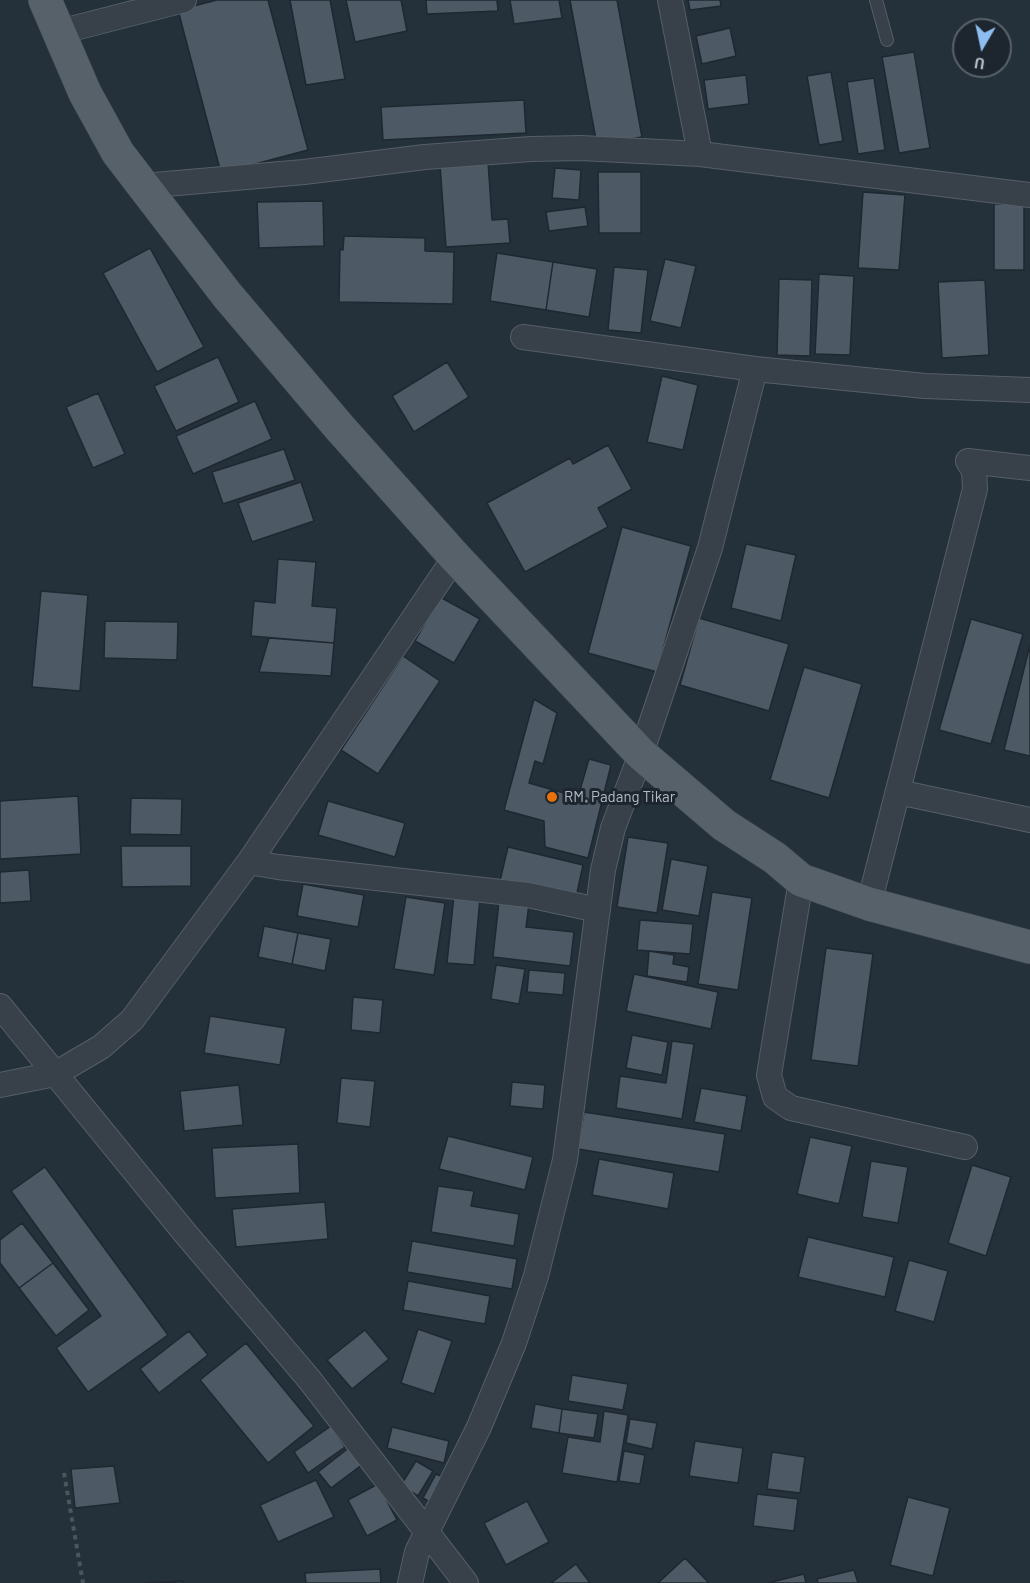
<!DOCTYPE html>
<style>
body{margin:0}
#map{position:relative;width:1030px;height:1583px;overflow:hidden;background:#24303a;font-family:Barlow,sans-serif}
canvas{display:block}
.north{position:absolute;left:952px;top:18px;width:60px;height:60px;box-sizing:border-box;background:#1d262f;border:2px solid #59626b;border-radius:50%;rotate:189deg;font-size:16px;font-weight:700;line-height:24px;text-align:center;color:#b3bcc6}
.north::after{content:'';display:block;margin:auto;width:21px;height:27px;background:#8ebef1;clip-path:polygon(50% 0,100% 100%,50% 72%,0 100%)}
</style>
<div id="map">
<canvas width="1030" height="1583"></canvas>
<div class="north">U</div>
</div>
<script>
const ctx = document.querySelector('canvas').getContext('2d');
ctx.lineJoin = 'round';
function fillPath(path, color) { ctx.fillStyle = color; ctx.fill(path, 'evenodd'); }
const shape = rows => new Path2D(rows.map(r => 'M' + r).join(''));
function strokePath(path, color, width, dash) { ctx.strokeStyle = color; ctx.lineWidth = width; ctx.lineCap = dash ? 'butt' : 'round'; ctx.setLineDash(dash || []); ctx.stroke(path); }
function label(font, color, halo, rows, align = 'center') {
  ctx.font = font + ' Barlow,sans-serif'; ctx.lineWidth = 6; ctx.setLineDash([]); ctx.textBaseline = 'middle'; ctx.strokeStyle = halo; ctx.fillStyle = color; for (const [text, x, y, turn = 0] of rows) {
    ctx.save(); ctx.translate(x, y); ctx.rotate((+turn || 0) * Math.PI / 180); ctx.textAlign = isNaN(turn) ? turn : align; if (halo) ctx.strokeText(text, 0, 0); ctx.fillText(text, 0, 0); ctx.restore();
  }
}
const building = shape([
 [217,0,268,0,308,150,221,173,178,10,217,0],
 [290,0,330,0,345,79,306,85,290,0],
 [346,0,401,0,407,31,355,42,346,0],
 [426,0,497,0,498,11,427,14,426,0],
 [510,0,559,0,562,18,514,24,510,0],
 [570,0,617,0,642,137,597,145,570,0],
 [688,0,720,0,721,6,690,10,688,0],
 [730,28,736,56,702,64,696,36,730,28],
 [914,52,930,148,899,153,882,57,914,52],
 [831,72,843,141,819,145,807,76,831,72],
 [746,75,749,104,708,109,704,80,746,75],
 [874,78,885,150,858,154,847,82,874,78],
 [524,100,526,133,383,140,381,107,524,100],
 [488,161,492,220,508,219,510,243,446,247,440,165,488,161],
 [555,168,581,170,579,200,552,198,555,168],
 [598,172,641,172,641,233,599,233,598,172],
 [863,192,905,195,899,270,858,268,863,192],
 [323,201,324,246,259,248,257,202,323,201],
 [994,204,1024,204,1024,270,994,270,994,204],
 [585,207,588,226,549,231,546,212,585,207],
 [344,236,425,238,425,251,454,252,453,304,339,302,340,249,343,250,344,236],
 [150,248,204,347,157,372,103,273,150,248],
 [497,253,553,262,546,310,490,301,497,253],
 [665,259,696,266,681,328,650,321,665,259],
 [553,262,597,269,589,317,546,310,553,262],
 [614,267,648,270,641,333,608,330,614,267],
 [819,274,854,276,850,355,815,354,819,274],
 [779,279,812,280,810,356,777,355,779,279],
 [985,280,989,355,942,358,938,282,985,280],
 [218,357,239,402,176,431,154,386,218,357],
 [447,362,469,397,414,432,392,396,447,362],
 [662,376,698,385,683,450,647,442,662,376],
 [98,393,125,454,93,468,66,407,98,393],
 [255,401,272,439,193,474,176,436,255,401],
 [608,445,632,489,598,508,608,527,525,572,487,503,570,458,573,464,608,445],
 [284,449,295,480,223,504,212,472,284,449],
 [301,482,314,521,252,542,238,503,301,482],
 [622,527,691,546,657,672,588,653,622,527],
 [746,544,796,555,781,621,731,608,746,544],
 [278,559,316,562,312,606,337,608,334,643,251,636,254,601,275,603,278,559],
 [41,591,88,595,80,691,32,687,41,591],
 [440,597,480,619,454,663,415,641,440,597],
 [699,618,789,644,769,711,680,685,699,618],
 [971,619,1023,634,991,744,939,730,971,619],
 [105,621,178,622,177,660,104,658,105,621],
 [269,638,334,643,331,676,259,672,269,638],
 [1030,645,1030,756,1004,750,1030,645],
 [403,656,440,681,378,774,341,750,403,656],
 [804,667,862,684,829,798,770,780,804,667],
 [534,699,557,713,543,764,535,761,529,783,578,797,589,759,611,765,588,858,545,847,544,821,504,810,534,699],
 [78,796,81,854,0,859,0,801,78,796],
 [131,798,182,799,181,835,130,834,131,798],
 [328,801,405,823,395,857,318,835,328,801],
 [628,837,668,843,657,913,617,907,628,837],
 [121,846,191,846,191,886,122,887,121,846],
 [508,847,583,865,575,902,499,885,508,847],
 [671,859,708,866,699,916,662,910,671,859],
 [29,870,31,901,0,903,0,872,29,870],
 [303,884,364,895,358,927,297,916,303,884],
 [712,892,752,898,738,990,698,984,712,892],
 [454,895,480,898,474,965,447,963,454,895],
 [406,897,445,903,434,975,394,969,406,897],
 [499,901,529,904,526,927,574,932,570,966,493,957,499,901],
 [640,920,693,924,690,954,637,950,640,920],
 [264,926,298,933,292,964,258,957,264,926],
 [298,933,331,939,325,971,292,964,298,933],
 [826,948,873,954,858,1066,811,1060,826,948],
 [649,951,674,955,673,964,689,967,687,982,647,976,649,951],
 [496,965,525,969,519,1004,491,999,496,965],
 [529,970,565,973,563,995,527,992,529,970],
 [634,974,718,992,711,1029,626,1011,634,974],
 [353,997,383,1000,380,1033,351,1030,353,997],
 [210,1016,286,1028,280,1065,204,1053,210,1016],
 [632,1035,668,1042,662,1075,626,1068,632,1035],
 [672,1041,694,1044,682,1119,616,1108,620,1076,666,1083,672,1041],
 [341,1078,375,1081,370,1127,337,1123,341,1078],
 [512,1082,545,1085,543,1109,510,1106,512,1082],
 [239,1085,243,1125,184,1131,180,1091,239,1085],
 [701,1088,747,1096,741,1131,694,1122,701,1088],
 [584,1112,725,1134,719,1172,578,1149,584,1112],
 [448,1136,533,1157,525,1190,439,1169,448,1136],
 [810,1137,852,1146,839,1204,797,1194,810,1137],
 [298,1144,300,1193,215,1198,212,1148,298,1144],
 [599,1159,674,1173,668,1209,592,1195,599,1159],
 [871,1161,908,1167,898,1223,862,1217,871,1161],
 [972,1165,1011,1177,986,1256,948,1243,972,1165],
 [45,1167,168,1335,88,1392,56,1348,101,1316,11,1191,45,1167],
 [438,1186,474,1191,471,1206,519,1214,514,1246,431,1232,438,1186],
 [325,1202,328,1239,236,1247,232,1209,325,1202],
 [22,1223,53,1263,19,1288,0,1263,0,1240,22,1223],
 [808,1237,894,1257,885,1297,798,1277,808,1237],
 [412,1241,517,1259,512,1289,407,1272,412,1241],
 [909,1260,948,1271,934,1322,895,1311,909,1260],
 [53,1263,89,1310,56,1336,19,1288,53,1263],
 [408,1281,490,1296,485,1324,403,1310,408,1281],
 [418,1329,452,1341,434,1394,401,1383,418,1329],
 [365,1330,389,1359,352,1389,327,1360,365,1330],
 [189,1331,208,1355,159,1393,140,1369,189,1331],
 [246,1343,314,1426,268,1463,200,1380,246,1343],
 [572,1375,628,1384,623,1410,568,1401,572,1375],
 [535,1404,562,1409,559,1433,531,1428,535,1404],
 [562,1409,598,1414,594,1438,559,1433,562,1409],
 [604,1411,628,1415,617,1482,562,1473,568,1437,600,1442,604,1411],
 [630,1419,657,1423,652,1449,626,1443,630,1419],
 [331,1426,345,1447,308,1473,294,1452,331,1426],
 [392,1427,449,1441,444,1463,387,1448,392,1427],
 [695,1441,743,1448,738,1483,689,1476,695,1441],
 [350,1447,363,1464,331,1488,318,1472,350,1447],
 [624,1451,645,1455,640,1484,619,1481,624,1451],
 [772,1452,805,1457,800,1493,767,1489,772,1452],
 [416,1461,433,1471,418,1496,401,1485,416,1461],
 [114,1466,120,1503,75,1508,71,1469,114,1466],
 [436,1474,443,1477,430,1502,423,1498,436,1474],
 [316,1480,334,1517,278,1542,260,1505,316,1480],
 [378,1484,397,1520,367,1536,348,1500,378,1484],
 [757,1494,798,1499,794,1531,753,1526,757,1494],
 [908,1497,950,1508,933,1576,890,1565,908,1497],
 [527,1501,549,1542,506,1565,484,1523,527,1501],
 [685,1558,709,1583,658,1583,685,1558],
 [576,1564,590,1583,551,1583,576,1564],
 [380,1569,381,1583,306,1583,305,1573,380,1569],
 [854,1570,858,1583,818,1583,817,1579,854,1570],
 [804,1574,806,1583,768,1583,804,1574],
 [183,1581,183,1583,145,1583,183,1581]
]);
fillPath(building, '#4d5965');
strokePath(building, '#1f2831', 1.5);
const service = shape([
 [876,0,887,40]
]);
const minor = shape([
 [59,32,184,0],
 [700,154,1030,195],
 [143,186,304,172,425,157,531,149,581,148,700,154,670,0],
 [523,337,755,369],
 [968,461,1030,468],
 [898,792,1030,820],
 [249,862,278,867,528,895,598,910],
 [801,880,769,1075,775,1097,791,1108,965,1147],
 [869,904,975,489,974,471,968,461],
 [0,1006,185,1233,309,1379,466,1583],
 [0,1085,55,1074,101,1047,132,1020,249,862,455,557],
 [410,1583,417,1552,479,1427,514,1343,536,1276,565,1160,603,870,613,828,641,754,710,548,755,369,925,386,1030,390]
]);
const primary = shape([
 [45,0,85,93,118,153,227,295,340,428,455,557,641,754,724,825,775,858,801,880,869,904,1030,947]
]);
strokePath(service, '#565f68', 14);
strokePath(minor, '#565f68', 26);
strokePath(primary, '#444d56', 34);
strokePath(shape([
 [64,1473,83,1583]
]), '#46595a', 4, [4.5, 4.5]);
strokePath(service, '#38414a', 12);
strokePath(minor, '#38414a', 24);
strokePath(primary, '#56616a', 33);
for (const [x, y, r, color] of [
 [552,797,6,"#e8710a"]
]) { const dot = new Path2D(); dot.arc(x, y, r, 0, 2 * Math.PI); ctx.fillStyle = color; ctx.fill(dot); strokePath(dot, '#1d262f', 2); }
label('15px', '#b3bcc6', '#1d262f', [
 ["RM. Padang Tikar",564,797]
], 'left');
</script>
